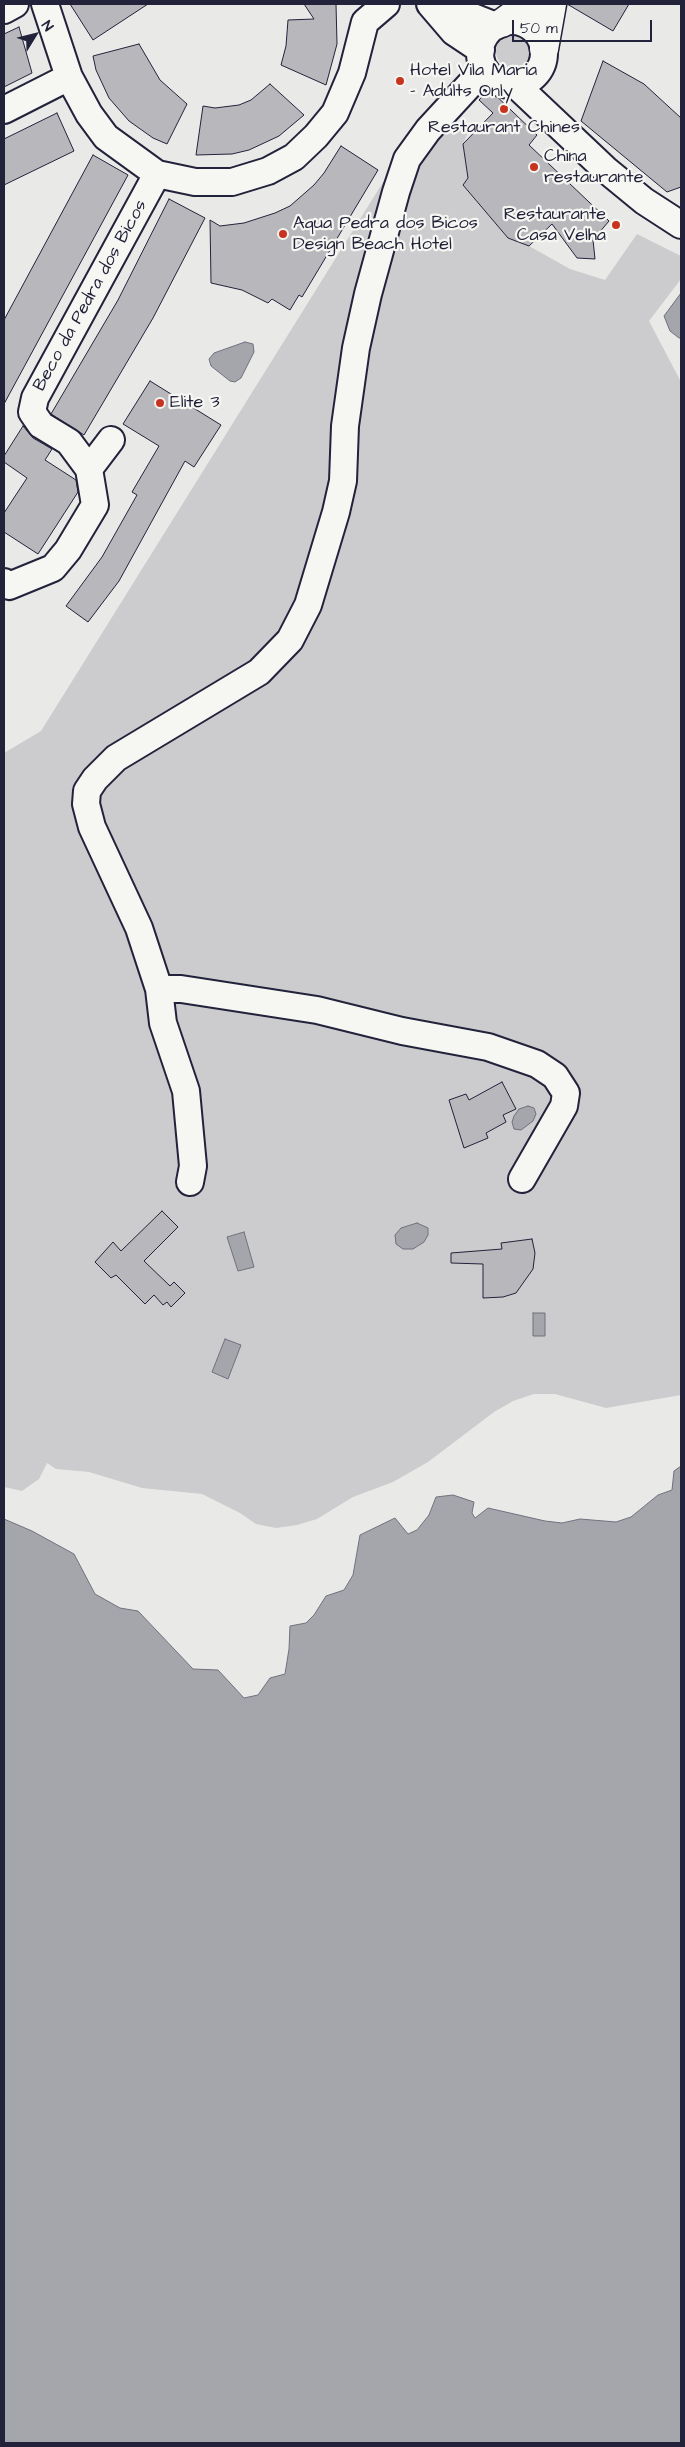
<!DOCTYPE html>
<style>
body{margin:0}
#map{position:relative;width:685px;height:2447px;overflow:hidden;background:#e9e9e7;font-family:"Architects Daughter",sans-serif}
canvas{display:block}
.frame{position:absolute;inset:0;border:5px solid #22223b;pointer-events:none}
.north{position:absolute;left:10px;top:10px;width:50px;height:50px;-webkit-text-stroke:4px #f6f6f2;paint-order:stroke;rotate:54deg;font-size:14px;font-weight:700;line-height:20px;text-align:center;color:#22223b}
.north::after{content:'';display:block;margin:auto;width:18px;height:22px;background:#22223b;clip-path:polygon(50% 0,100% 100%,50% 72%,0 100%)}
.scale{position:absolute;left:512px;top:20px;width:140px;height:22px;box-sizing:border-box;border:2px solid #22223b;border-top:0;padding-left:6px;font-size:15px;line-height:18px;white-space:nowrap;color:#22223b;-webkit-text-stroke:4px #f6f6f2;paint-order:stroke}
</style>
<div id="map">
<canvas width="685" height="2447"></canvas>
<div class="frame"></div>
<div class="north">N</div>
<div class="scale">50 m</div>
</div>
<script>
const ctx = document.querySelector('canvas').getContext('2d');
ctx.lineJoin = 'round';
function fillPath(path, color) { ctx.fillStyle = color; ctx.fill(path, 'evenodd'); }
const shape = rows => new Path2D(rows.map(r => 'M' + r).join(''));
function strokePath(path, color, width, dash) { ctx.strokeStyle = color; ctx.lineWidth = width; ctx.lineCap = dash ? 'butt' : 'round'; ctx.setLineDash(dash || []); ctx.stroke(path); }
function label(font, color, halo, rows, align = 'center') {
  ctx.font = font + ' "Architects Daughter",sans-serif'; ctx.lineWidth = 4.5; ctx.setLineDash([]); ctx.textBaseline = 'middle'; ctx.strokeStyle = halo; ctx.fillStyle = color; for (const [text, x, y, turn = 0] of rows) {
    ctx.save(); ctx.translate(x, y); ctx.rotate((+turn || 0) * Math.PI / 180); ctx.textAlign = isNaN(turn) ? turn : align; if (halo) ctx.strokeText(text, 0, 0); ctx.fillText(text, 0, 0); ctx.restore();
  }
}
fillPath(shape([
 '496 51a18 18 0 1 1 36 0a18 18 0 1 1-36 0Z',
 [441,106,468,133,463,144,468,178,463,185,508,238,529,246,570,269,605,280,637,234,681,256,681,279,649,321,681,382,681,1395,606,1408,555,1394,534,1394,513,1401,494,1412,428,1462,393,1482,353,1497,317,1519,297,1525,276,1528,256,1524,240,1513,202,1494,142,1488,89,1472,56,1469,47,1463,39,1479,22,1491,4,1487,4,753,41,731,405,147]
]), '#ccccce');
const water = shape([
 [681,293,681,338,679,338,670,331,664,316,681,293],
 [245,342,253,344,254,352,241,378,235,382,230,381,211,366,209,359,214,353,245,342],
 [528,1106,534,1108,536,1114,533,1121,521,1130,514,1129,512,1122,514,1116,519,1109,528,1106],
 [417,1223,428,1228,428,1235,424,1242,413,1249,403,1249,396,1244,395,1235,401,1228,417,1223],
 [244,1232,254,1267,238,1271,227,1237,244,1232],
 [533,1313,545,1313,545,1336,533,1336,533,1313],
 [225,1339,241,1345,228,1379,212,1372,225,1339],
 [681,1466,681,2443,4,2443,4,1519,32,1531,74,1554,95,1594,120,1608,138,1611,193,1669,218,1670,244,1698,258,1695,270,1678,285,1674,289,1649,290,1626,306,1623,314,1615,326,1596,344,1590,353,1575,360,1535,395,1518,408,1534,417,1530,429,1515,436,1497,453,1495,474,1502,472,1513,475,1518,488,1508,545,1521,562,1523,580,1519,616,1522,631,1517,658,1495,672,1490,674,1471,681,1466]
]);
fillPath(water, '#a5a5ac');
strokePath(water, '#71717f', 1);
const building = shape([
 [70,4,148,4,93,40,70,4],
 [304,4,336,4,337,44,326,85,281,65,286,46,288,20,314,19,304,4],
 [567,4,629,4,613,31,567,4],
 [19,27,32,73,4,87,4,34,19,27],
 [139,44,160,80,187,104,167,144,153,138,129,121,109,98,96,70,93,56,139,44],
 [603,61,644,84,681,118,681,187,667,192,581,121,603,61],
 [270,84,304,115,279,136,249,150,232,154,196,155,203,106,215,108,239,105,251,100,270,84],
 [489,89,537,135,529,145,609,221,593,240,595,259,577,258,552,224,529,246,508,238,463,185,468,178,463,144,493,113,479,100,489,89],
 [57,113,74,151,4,185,4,139,57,113],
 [341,146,378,170,302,297,299,295,290,310,272,299,268,303,242,290,211,283,210,220,220,226,244,223,275,213,290,206,314,185,324,173,341,146],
 [93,155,128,175,4,404,4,320,93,155],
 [169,199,205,218,153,318,84,435,51,414,118,300,169,199],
 [150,381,221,425,194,467,185,461,119,581,88,622,66,606,102,557,137,495,132,492,159,446,123,424,150,381],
 [23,426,33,438,52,449,45,460,76,480,78,492,38,554,4,532,4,513,27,478,4,462,4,456,23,426],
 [502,1082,516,1109,503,1115,506,1122,486,1133,488,1138,464,1148,449,1100,466,1094,469,1100,502,1082],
 [162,1211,178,1227,144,1261,170,1286,174,1282,185,1293,171,1307,167,1302,163,1305,154,1295,145,1304,116,1275,111,1278,95,1262,113,1242,121,1251,162,1211],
 [532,1239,535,1253,533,1269,516,1293,503,1297,483,1298,483,1264,451,1263,451,1253,502,1249,501,1243,532,1239]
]);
fillPath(building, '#b8b8bc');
strokePath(building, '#22223b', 1);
const minor = shape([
 [45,4,69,77,89,114,106,137,157,174,195,182,232,182,268,171,294,157,316,136,335,113,352,73,365,22,386,4],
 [430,4,454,32,481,50],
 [450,4,463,13,496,26],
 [4,10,15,4],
 '480 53a32 32 0 1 1 64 0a32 32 0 1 1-64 0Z',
 [516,85,605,169,644,201,681,225],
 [4,110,69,77],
 [89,469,111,440],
 [4,582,9,586,53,568,68,550,95,505,89,469,69,442,41,425,32,412,35,398,157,174],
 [159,989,181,989,317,1010,402,1031,488,1047,537,1064,555,1076,566,1093,564,1106,522,1179],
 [190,1182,193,1166,186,1091,163,1023,159,989,139,928,92,827,86,804,87,791,95,779,116,758,259,672,290,640,308,605,336,512,343,481,345,426,356,348,368,294,396,192,407,159,428,130,475,79,486,71]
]);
const major = shape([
 [502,23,528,4],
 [544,49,552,4]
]);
strokePath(minor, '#22223b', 30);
strokePath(major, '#22223b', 31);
strokePath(minor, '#f6f6f2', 26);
strokePath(major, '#f6f6f2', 28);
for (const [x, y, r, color] of [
 [400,81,5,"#c8321e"],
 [504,109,5,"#c8321e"],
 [534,167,5,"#c8321e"],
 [616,225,5,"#c8321e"],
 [283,234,5,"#c8321e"],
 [160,403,5,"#c8321e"]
]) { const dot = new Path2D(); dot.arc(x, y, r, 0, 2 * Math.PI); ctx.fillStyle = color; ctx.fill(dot); strokePath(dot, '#f6f6f2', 2); }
label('18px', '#22223b', '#f6f6f2', [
 ["Hotel Vila Maria",410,71],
 ["- Adults Only",410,92],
 ["Restaurant Chines",504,128,"center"],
 ["China",544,157],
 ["restaurante",544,178],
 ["Restaurante",606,215,"right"],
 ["Casa Velha",606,236,"right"],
 ["Aqua Pedra dos Bicos",293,224],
 ["Design Beach Hotel",293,245],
 ["Elite 3",170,403]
], 'left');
label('18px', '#22223b', '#f6f6f2', [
 ["Beco da Pedra dos Bicos",91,296,-61]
]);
</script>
